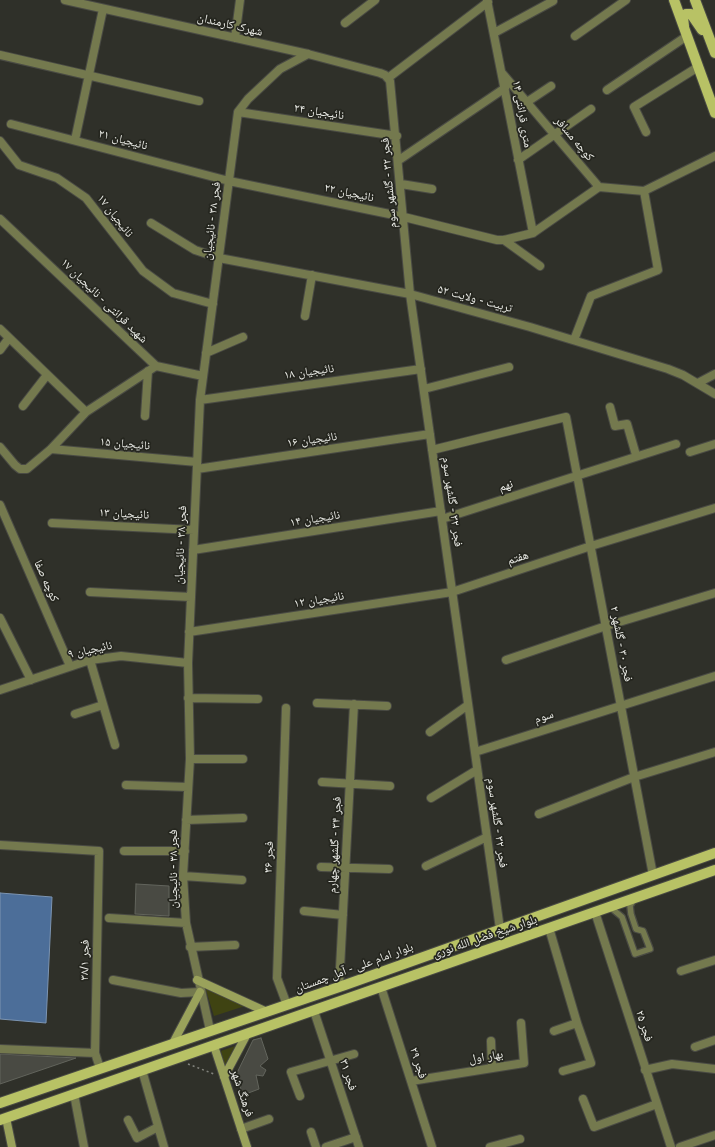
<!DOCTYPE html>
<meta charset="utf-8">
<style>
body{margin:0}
canvas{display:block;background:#2f3029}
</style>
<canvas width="715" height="1147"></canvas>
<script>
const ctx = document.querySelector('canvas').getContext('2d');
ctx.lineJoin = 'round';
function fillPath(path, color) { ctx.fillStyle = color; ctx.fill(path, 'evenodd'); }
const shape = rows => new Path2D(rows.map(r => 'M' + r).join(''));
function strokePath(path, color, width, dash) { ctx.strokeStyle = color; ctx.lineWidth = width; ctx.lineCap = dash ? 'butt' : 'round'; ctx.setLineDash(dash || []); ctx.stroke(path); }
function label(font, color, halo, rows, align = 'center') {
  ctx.font = font + ' Arial,"Noto Naskh Arabic",sans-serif'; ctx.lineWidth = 3.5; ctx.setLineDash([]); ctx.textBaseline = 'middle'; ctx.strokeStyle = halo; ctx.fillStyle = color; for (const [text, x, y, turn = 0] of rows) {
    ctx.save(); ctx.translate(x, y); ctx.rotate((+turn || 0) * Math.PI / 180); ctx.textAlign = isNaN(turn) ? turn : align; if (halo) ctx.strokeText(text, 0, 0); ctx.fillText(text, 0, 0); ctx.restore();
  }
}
fillPath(shape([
 [205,987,245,1006,214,1016],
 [241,1044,226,1070,221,1051]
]), '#3f4312');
const water = shape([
 [0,893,52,897,46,1023,0,1019,0,893]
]);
fillPath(water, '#4c6e99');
strokePath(water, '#7c94b1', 1);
const building = shape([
 [136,884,169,886,169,916,135,914,136,884],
 [261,1038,268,1059,260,1066,266,1070,263,1076,256,1075,259,1089,243,1095,236,1075,253,1040,261,1038],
 [0,1054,76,1058,0,1084,0,1054]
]);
fillPath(building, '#494a43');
strokePath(building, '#62645c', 1);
const lane = shape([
 [610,907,622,917,635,954,650,949,643,931,636,929,631,914,630,906,634,899]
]);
const street = shape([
 [65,0,308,54,380,73,385,75,390,81,410,294,500,929],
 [487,0,533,233],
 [345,23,375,0],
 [494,33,553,1],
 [575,36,626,0],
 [235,38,240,0],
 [0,55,199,101],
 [502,73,599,187,644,191],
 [388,78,488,2],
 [607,90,687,36],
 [527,102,551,86],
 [238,112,397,136],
 [11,124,229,181,404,217,497,240,504,240,533,233,599,187],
 [646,132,634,107,698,67],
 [75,140,103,9],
 [0,141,19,165,57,178,86,198,143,271,173,293,213,304],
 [399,160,505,88],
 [518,160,591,109],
 [401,184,432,189],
 [0,219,156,366,203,376],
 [151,223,195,250,219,258,410,294,530,327,668,369,683,375,715,394],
 [504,240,540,266],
 [305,316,312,275],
 [0,329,86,412],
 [574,340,591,296,658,270,644,191,715,156],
 [0,350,9,338],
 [206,353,243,337],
 [698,383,715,374],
 [424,389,509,367],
 [200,400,421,369],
 [23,406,47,375],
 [610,407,615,426,627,424,636,455],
 [145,416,148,371],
 [0,447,15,465,20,469,27,469,51,449,86,412,156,366],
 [51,449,197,462],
 [432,450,566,417,653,875],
 [690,452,715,444],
 [197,469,430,434],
 [0,505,70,666],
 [442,519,676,444],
 [52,523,194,530],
 [193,550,441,511],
 [90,592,191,597],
 [0,618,31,680],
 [189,632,452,592,591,546,715,508],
 [90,660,115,745],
 [506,660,606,626,715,593],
 [0,690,90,660,121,656,188,663],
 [188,698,258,699],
 [317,703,387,706],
 [286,708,277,978,287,1005],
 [75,714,103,705],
 [430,732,468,705],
 [475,752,715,676],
 [190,759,243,759],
 [322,782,390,786],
 [126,785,188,787],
 [431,798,477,770],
 [539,814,634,777,715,752],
 [186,820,243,818],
 [0,845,99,851,95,1053,100,1068],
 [124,851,185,851],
 [426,866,487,837],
 [321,867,389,869],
 [183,876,242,880],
 [304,911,343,915],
 [595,912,671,1147],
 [109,918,186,923],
 [549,928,577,1023,554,1031],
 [190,947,235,945],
 [681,971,715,960],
 [113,980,181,993,200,992],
 [339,987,354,704],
 [381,987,432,1147],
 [314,1011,359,1147],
 [210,1030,186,923,183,876,190,759,188,663,200,400,238,112,248,99,280,69,308,54],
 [491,1041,492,1068],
 [695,1047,715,1040],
 [0,1049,95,1053],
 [142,1070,164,1147],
 [645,1070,672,1064,715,1069],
 [563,1071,591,1063,577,1023],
 [411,1081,524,1063,521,1023],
 [74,1094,84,1147],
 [300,1096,291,1072,354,1054],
 [583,1099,594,1127,657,1104],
 [128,1120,137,1138,158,1127],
 [241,1129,269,1119],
 [311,1132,316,1147],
 [326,1147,356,1137],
 [490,1147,520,1139],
 [680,1147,715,1135]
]);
const secondary = shape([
 [197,980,267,1012],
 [173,1043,200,992],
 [214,1046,247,1147],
 [224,1077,247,1034],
 [6,1118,12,1147]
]);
const primary = shape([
 [674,0,715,113],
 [695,0,715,53],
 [684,26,683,17,686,14,691,14,702,30],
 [0,1103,345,985,715,853],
 [0,1120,715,870]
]);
strokePath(lane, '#4a4b44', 8);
strokePath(street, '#4a4b44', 10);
strokePath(secondary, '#4a4b44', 10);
strokePath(primary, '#4a4b44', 12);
strokePath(shape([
 [188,1064,214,1074]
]), '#83847e', 1.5, [2, 3]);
strokePath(lane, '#74794e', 5.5);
strokePath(street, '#74794e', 8);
strokePath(secondary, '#9aa25b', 8);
strokePath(primary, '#b8c265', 10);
label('12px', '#edeee9', '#25261f', [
 ["شهرک کارمندان",230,25,13],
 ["نائیجیان ۲۴",319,112,9],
 ["۱۴ متری قرائتی",522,114,80],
 ["کوچه مسافر",574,139,50],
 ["نائیجیان ۲۱",123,140,15],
 ["فجر ۳۲ - گلشهر سوم",389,183,-95],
 ["نائیجیان ۲۲",349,193,12],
 ["نائیجیان ۱۷",115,216,52],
 ["فجر ۳۸ - نائیجیان",212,221,-83],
 ["تربیت - ولایت ۵۲",475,299,15],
 ["شهید قرائتی - نائیجیان ۱۷",104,301,44],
 ["نائیجیان ۱۸",309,372,-8],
 ["نائیجیان ۱۶",312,440,-8],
 ["نائیجیان ۱۵",125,444,5],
 ["نهم",506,486,-17],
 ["فجر ۳۲ - گلشهر سوم",452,502,82],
 ["نائیجیان ۱۳",124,514,3],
 ["نائیجیان ۱۴",315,519,-9],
 ["فجر ۳۸ - نائیجیان",181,545,-87],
 ["هفتم",518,558,-18],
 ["کوچه صفا",46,581,66],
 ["نائیجیان ۱۲",319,600,-9],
 ["فجر ۳۰ - گلشهر ۲",621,644,79],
 ["نائیجیان ۹",90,650,-12],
 ["سوم",544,717,-18],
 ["فجر ۳۲ - گلشهر سوم",497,823,82],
 ["فجر ۳۴ - گلشهر چهارم",335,845,-87],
 ["فجر ۳۶",269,857,-88],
 ["فجر ۳۸ - نائیجیان",174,869,-90],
 ["بلوار شیخ فضل الله نوری",485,937,-19],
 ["فجر ۳۸/۱",85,960,-89],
 ["بلوار امام علی - آمل چمستان",354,968,-20],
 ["فجر ۲۵",644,1026,72],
 ["بهار اول",486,1057,-9],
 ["فجر ۲۹",418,1063,72],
 ["فجر ۳۱",348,1075,72],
 ["فرهنگ شهر",242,1093,72]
]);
</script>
